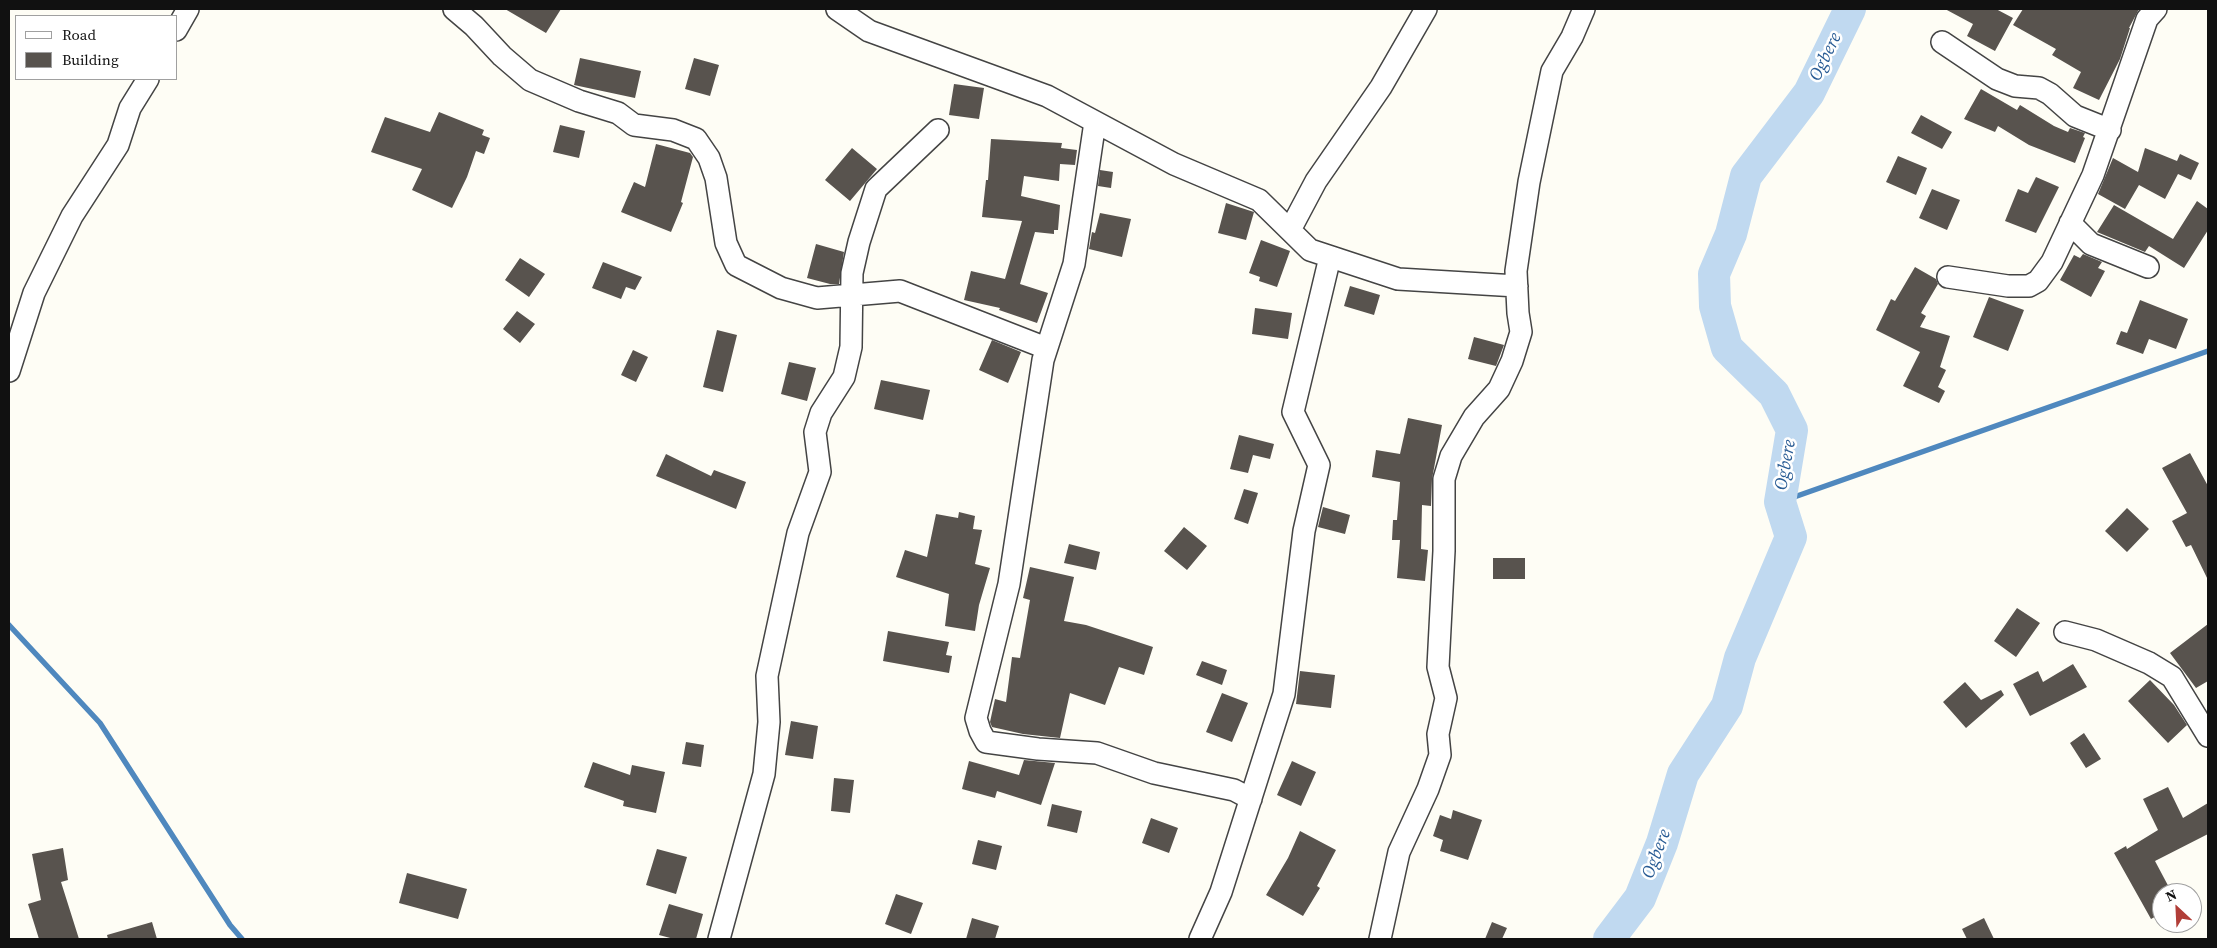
<!DOCTYPE html>
<style>
body{margin:0}
#map{position:relative;width:2217px;height:948px;overflow:hidden;background:#fefdf5;font-family:"Source Serif 4",serif}
canvas{display:block}
.frame{position:absolute;inset:0;border:10px solid #111;pointer-events:none}
.legend{position:absolute;left:15px;top:15px;width:162px;height:65px;box-sizing:border-box;background:#fff;border:1px solid #a0a0a0;margin:0;padding:6px 9px;list-style:none;font-size:15px;color:#111}
.legend li{display:flex;align-items:center;gap:10px;height:25px}
.legend b{width:25px;border:1px solid #a0a0a0}
.north{position:absolute;left:2152px;top:883px;width:50px;height:50px;box-sizing:border-box;background:#fff;border:1px solid #a0a0a0;border-radius:50%;rotate:335deg;font-size:14px;font-weight:700;line-height:20px;text-align:center;color:#111}
.north::after{content:'';display:block;margin:auto;width:18px;height:22px;background:#b13e38;clip-path:polygon(50% 0,100% 100%,50% 72%,0 100%)}
</style>
<div id="map">
<canvas width="2217" height="948"></canvas>
<div class="frame"></div>
<ul class="legend">
<li><b style="height:6px;background:#fff"></b>Road</li>
<li><b style="height:14px;background:#58534e"></b>Building</li>
</ul>
<div class="north">N</div>
</div>
<script>
const ctx = document.querySelector('canvas').getContext('2d');
ctx.lineJoin = 'round';
const shape = rows => new Path2D(rows.map(r => 'M' + r).join(''));
function strokePath(path, color, width, dash) { ctx.strokeStyle = color; ctx.lineWidth = width; ctx.lineCap = dash ? 'butt' : 'round'; ctx.setLineDash(dash || []); ctx.stroke(path); }
function fillPath(path, color) { ctx.fillStyle = color; ctx.fill(path, 'evenodd'); }
function label(font, color, halo, rows, align = 'center') {
  ctx.font = font + ' "Source Serif 4",serif'; ctx.lineWidth = 5; ctx.setLineDash([]); ctx.textBaseline = 'middle'; ctx.strokeStyle = halo; ctx.fillStyle = color; for (const [text, x, y, turn = 0] of rows) {
    ctx.save(); ctx.translate(x, y); ctx.rotate((+turn || 0) * Math.PI / 180); ctx.textAlign = isNaN(turn) ? turn : align; if (halo) ctx.strokeText(text, 0, 0); ctx.fillText(text, 0, 0); ctx.restore();
  }
}
strokePath(shape([
 [1780,502,2208,351],
 [9,625,100,723,230,925,242,939]
]), '#4f88be', 5.5);
strokePath(shape([
 [1609,939,1640,898,1662,843,1683,774,1727,706,1740,658,1791,537,1780,502,1792,430,1774,394,1727,348,1715,306,1714,274,1731,234,1746,176,1809,93,1850,9]
]), '#c0d9f0', 32);
fillPath(shape([
 [505,9,561,9,546,33],
 [1945,9,1996,9,2013,18,1995,51,1967,36,1973,24],
 [2023,9,2139,9,2129,28,2130,28,2120,59,2099,100,2073,88,2081,72,2052,55,2056,49,2013,25],
 [580,58,641,71,635,98,574,85],
 [694,58,719,65,710,96,685,89],
 [954,84,984,88,979,119,949,115],
 [1981,89,2017,110,2020,105,2054,126,2068,132,2070,128,2085,133,2083,137,2085,138,2075,163,2029,145,1998,126,1995,132,1964,119],
 [439,112,484,130,482,135,490,138,484,154,476,151,467,177,452,208,412,190,422,169,371,152,385,117,430,132],
 [1921,115,1952,132,1942,149,1911,133],
 [560,125,585,131,579,158,553,152],
 [991,139,1062,143,1061,148,1077,150,1075,165,1060,164,1059,181,1024,176,1021,196,1060,205,1058,230,1054,230,1054,234,1035,232,1020,284,1048,293,1037,323,999,310,1000,308,964,300,971,271,1005,279,1022,221,982,217,986,180,988,180],
 [656,144,690,153,693,157,681,202,683,203,671,232,621,212,634,182,645,187],
 [852,148,877,169,850,201,825,180],
 [2145,148,2177,161,2180,154,2199,163,2191,180,2178,174,2165,199,2139,185,2125,209,2098,194,2113,158,2138,172],
 [1898,156,1927,168,1916,195,1886,182],
 [1100,170,1113,172,1111,188,1098,186],
 [2036,177,2059,187,2036,233,2005,221,2018,189,2028,193],
 [1932,189,1960,200,1947,230,1919,218],
 [2197,201,2208,209,2208,230,2184,268,2149,246,2145,252,2097,232,2114,205,2173,239],
 [1226,203,1254,212,1246,240,1218,233],
 [1100,213,1131,219,1122,257,1089,249,1092,232,1095,233],
 [1261,240,1290,251,1277,287,1259,281,1260,277,1249,273],
 [816,244,844,252,839,284,830,284,807,278],
 [2083,254,2102,262,2098,268,2105,271,2091,297,2060,280,2074,255,2080,258],
 [520,258,545,274,529,297,505,280],
 [603,262,642,277,635,290,626,287,621,299,592,288],
 [1915,267,1936,279,1938,284,1921,313,1926,316,1920,327,1950,336,1940,367,1946,370,1938,387,1945,391,1939,403,1903,386,1920,352,1876,330,1891,299,1895,301],
 [1350,286,1380,295,1374,315,1344,306],
 [1989,297,2024,310,2008,351,1973,337],
 [2140,300,2188,319,2176,349,2149,339,2143,354,2116,344,2121,331,2127,333],
 [1255,308,1292,313,1288,339,1252,334],
 [517,311,535,324,520,343,503,329],
 [717,330,737,335,723,392,703,387],
 [1474,337,1504,345,1496,366,1468,359],
 [992,340,1021,352,1008,383,979,370],
 [633,350,648,357,636,382,621,375],
 [789,362,816,368,807,401,781,394],
 [881,380,930,390,923,420,874,409],
 [1408,418,1442,425,1432,479,1431,506,1422,505,1421,549,1428,550,1425,581,1397,578,1400,540,1392,540,1393,520,1397,520,1400,482,1372,477,1376,450,1400,454],
 [1239,435,1274,444,1270,459,1253,455,1248,473,1230,469],
 [2190,453,2208,486,2208,580,2191,545,2186,547,2172,521,2187,513,2162,468],
 [666,454,711,476,714,470,746,482,736,509,656,476],
 [1244,489,1258,493,1248,524,1234,519],
 [1323,507,1350,515,1345,534,1318,527],
 [2127,508,2149,529,2127,552,2105,531],
 [959,512,975,516,973,529,982,530,975,564,990,568,979,605,975,631,945,626,949,594,896,577,905,550,927,557,936,514,958,518],
 [1184,527,1207,546,1187,570,1164,551],
 [1069,544,1100,552,1096,570,1064,563],
 [1493,558,1525,558,1525,579,1493,579],
 [1030,567,1074,577,1064,621,1086,625,1153,647,1144,675,1119,667,1105,705,1070,693,1060,738,1023,734,992,727,990,722,995,699,1006,702,1012,657,1020,658,1030,600,1023,598],
 [2017,608,2040,623,2016,657,1994,641],
 [2208,624,2208,681,2196,688,2170,653],
 [888,631,949,642,946,655,952,656,949,673,883,661],
 [1202,661,1227,670,1222,685,1196,675],
 [2073,664,2087,687,2030,716,2013,684,2038,671,2043,682],
 [1300,671,1335,675,1331,708,1296,704],
 [2150,680,2174,705,2187,725,2168,743,2128,701],
 [1965,682,1981,700,2001,690,2004,695,1966,728,1943,702],
 [1222,693,1248,703,1232,742,1206,732],
 [791,721,818,726,813,759,785,755],
 [2084,733,2101,759,2086,768,2070,743],
 [686,742,704,745,701,767,682,764],
 [1024,760,1055,763,1041,805,997,791,995,798,962,789,969,761,1019,775],
 [1292,761,1316,772,1301,806,1277,795],
 [593,762,630,775,632,765,665,772,656,813,623,806,624,801,584,787],
 [834,778,854,780,850,813,831,811],
 [2168,787,2183,818,2208,803,2208,834,2155,861,2172,893,2162,893,2162,913,2151,919,2114,853,2126,846,2127,849,2158,830,2143,799],
 [1052,804,1082,811,1077,833,1047,826],
 [1453,810,1482,820,1468,860,1440,851,1443,840,1433,836,1440,815,1451,819],
 [1151,818,1178,828,1169,853,1142,843],
 [1300,831,1336,850,1317,886,1320,888,1303,916,1266,895,1288,858],
 [978,840,1002,846,996,870,972,864],
 [63,848,68,880,61,882,79,939,39,939,28,904,41,900,32,854],
 [657,849,687,857,676,894,646,885],
 [407,873,467,889,458,919,399,903],
 [896,894,923,903,911,934,885,924],
 [669,904,703,914,696,939,674,939,659,935],
 [972,918,999,926,995,939,966,939],
 [1984,918,1994,939,1967,939,1962,929],
 [152,922,157,939,108,939,107,935],
 [1492,922,1507,928,1502,939,1485,939]
]), '#58534e');
const minor = shape([
 [454,9,474,26,502,56,530,80,579,101,618,113,634,125,673,130,696,139,709,158,716,178,726,243,736,265,781,288,817,298,900,291,1046,348],
 [837,9,869,31,1047,96,1174,164,1259,200,1310,250,1398,279,1517,286],
 [176,30,188,9],
 [1942,42,1997,79,2015,86,2039,88,2050,94,2075,116,2110,130],
 [1095,122,1074,264,1043,360,1009,584,976,718,980,731,986,742,1038,749,1097,753,1154,773,1234,790,1251,799],
 [2070,223,2091,244,2148,267],
 [1290,230,1316,181,1381,87,1426,9],
 [1948,277,2008,286,2029,286,2038,281,2052,262,2093,175,2147,19,2156,9],
 [9,371,34,293,72,216,118,145,130,108,148,79],
 [2065,632,2096,640,2149,663,2172,677,2208,736],
 [719,939,764,774,769,722,767,676,798,533,820,472,815,432,821,413,844,377,851,347,852,273,859,242,876,189,938,130],
 [1200,939,1221,892,1284,694,1304,531,1319,465,1293,412,1330,257],
 [1380,939,1399,852,1428,789,1440,755,1438,734,1446,698,1438,667,1444,551,1444,479,1451,456,1474,417,1499,389,1512,361,1521,332,1518,313,1516,271,1529,182,1552,71,1572,37,1584,9]
]);
strokePath(minor, '#444', 24);
strokePath(minor, '#fff', 21);
label('italic 18px', '#285b94', '#fff', [
 ["Ogbere",1826,57,-64],
 ["Ogbere",1786,465,-80],
 ["Ogbere",1657,854,-69]
]);
</script>
